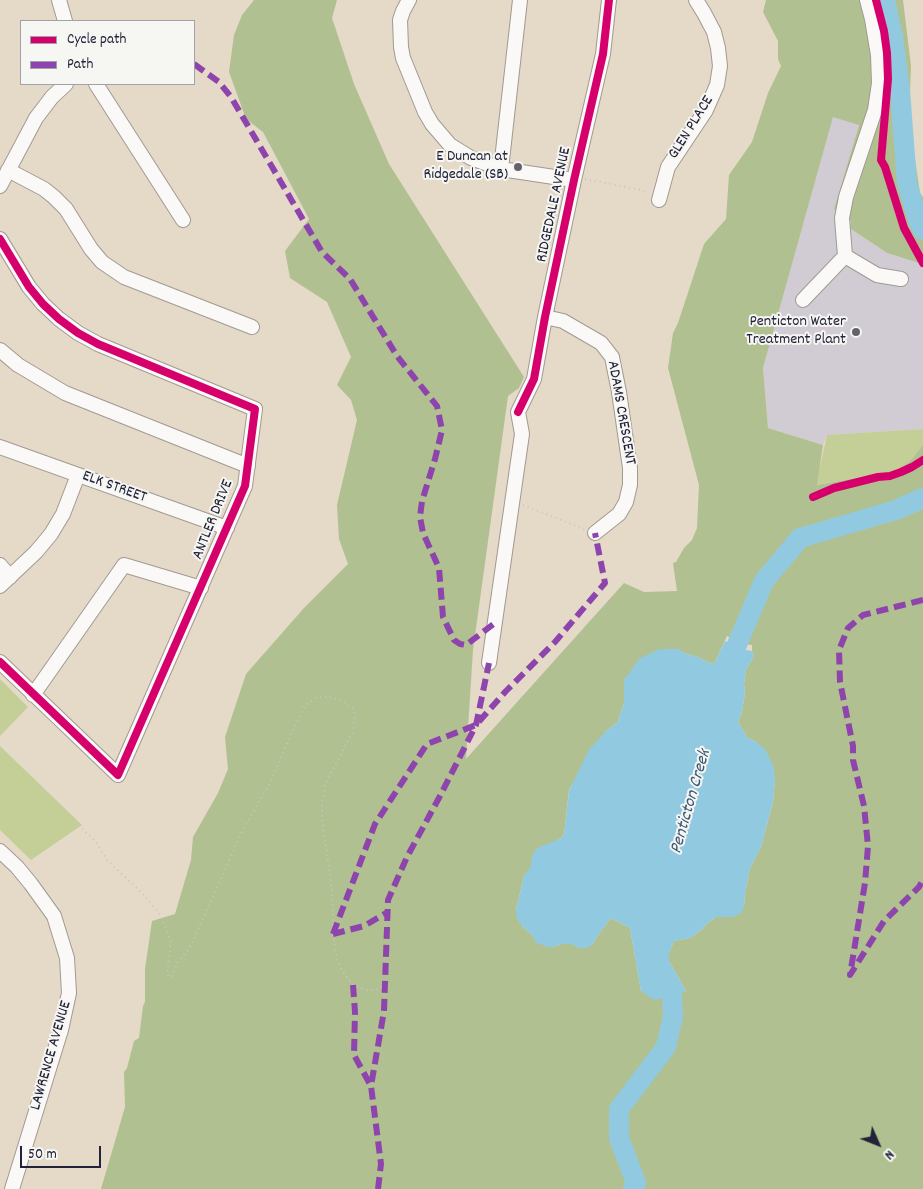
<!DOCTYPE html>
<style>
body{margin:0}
#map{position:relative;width:923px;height:1189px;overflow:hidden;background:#e5d9c8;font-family:Dekko,sans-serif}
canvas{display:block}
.legend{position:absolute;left:20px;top:20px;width:175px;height:65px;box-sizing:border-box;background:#f6f6f2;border:1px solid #a1a1a9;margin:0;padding:6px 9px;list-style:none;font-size:15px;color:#22223b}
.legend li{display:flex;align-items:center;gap:10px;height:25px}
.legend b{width:25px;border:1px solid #a1a1a9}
.north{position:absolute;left:853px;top:1119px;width:50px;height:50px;-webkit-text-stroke:4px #f6f6f2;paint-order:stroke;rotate:134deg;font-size:14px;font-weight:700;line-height:20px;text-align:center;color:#22223b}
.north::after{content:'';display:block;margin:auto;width:18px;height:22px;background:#22223b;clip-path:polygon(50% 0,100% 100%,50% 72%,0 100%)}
.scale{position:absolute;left:20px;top:1146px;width:81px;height:22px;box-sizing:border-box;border:2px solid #22223b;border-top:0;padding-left:6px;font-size:15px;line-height:18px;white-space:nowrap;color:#22223b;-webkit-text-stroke:4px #f6f6f2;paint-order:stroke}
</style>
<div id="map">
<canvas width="923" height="1189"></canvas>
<ul class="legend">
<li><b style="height:6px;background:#d6006c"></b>Cycle path</li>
<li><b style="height:6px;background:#8e44ad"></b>Path</li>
</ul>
<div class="north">N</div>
<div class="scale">50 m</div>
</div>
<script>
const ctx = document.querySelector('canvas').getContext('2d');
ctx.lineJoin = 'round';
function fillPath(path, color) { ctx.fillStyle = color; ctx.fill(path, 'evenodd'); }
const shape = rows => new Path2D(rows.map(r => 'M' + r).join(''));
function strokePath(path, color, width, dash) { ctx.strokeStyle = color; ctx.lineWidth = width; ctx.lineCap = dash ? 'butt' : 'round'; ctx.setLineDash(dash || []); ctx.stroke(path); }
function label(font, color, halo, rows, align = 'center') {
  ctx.font = font + ' Dekko,sans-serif'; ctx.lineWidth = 4; ctx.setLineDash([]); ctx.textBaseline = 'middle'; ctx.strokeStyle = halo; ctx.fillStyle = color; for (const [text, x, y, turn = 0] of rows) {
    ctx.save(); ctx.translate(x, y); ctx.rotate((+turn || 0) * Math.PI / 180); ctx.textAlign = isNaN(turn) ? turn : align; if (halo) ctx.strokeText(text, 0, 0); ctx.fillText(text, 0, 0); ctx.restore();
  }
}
fillPath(shape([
 [833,116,859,124,834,209,851,221,851,229,887,253,919,263,923,269,923,429,827,435,823,445,768,428,763,368]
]), '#d1ccd4');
fillPath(shape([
 [923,429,923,445,911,460,899,469,891,472,816,485,827,435],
 [0,679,28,707,0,736],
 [0,746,82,825,31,860,0,830]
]), '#c3cf97');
fillPath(shape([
 [254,0,337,0,332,18,354,84,389,164,524,377,519,388,508,396,473,650,466,759,624,583,644,592,677,591,673,563,676,562,684,548,692,540,697,528,699,485,668,368,673,333,678,323,704,244,726,219,729,175,752,142,768,93,781,66,778,59,778,41,763,12,766,0,903,0,911,66,909,119,920,193,923,197,923,268,919,263,887,253,851,229,851,221,834,209,859,125,833,117,763,368,768,428,823,445,817,485,891,472,899,469,911,460,923,445,923,1189,101,1189,125,1107,124,1072,127,1068,134,1041,139,1038,143,1006,145,1002,145,969,152,921,175,914,191,860,193,837,218,793,228,769,225,737,246,674,304,608,348,564,339,539,337,505,357,420,351,400,337,385,351,357,327,302,290,278,285,251,309,219,263,132,246,119,229,72,234,35,242,15],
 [727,636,738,642,743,644,752,645,752,651,754,656,746,670,744,684,745,693,742,711,738,722,747,737,756,742,775,779,773,802,761,847,750,868,745,894,744,906,733,917,716,917,709,922,700,931,690,938,674,941,669,953,669,961,686,991,641,991,630,928,611,918,598,935,593,944,579,948,572,944,561,944,554,947,534,937,522,926,516,910,524,876,552,843,560,839,564,835,569,790,606,731,618,722,624,703,624,680,681,652,698,657,705,661,714,664]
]), '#b1c090');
fillPath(shape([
 [725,641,741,649,752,651,754,656,746,670,744,684,745,693,742,711,738,722,747,737,756,742,765,749,773,765,775,779,773,802,761,847,750,868,745,894,744,906,741,913,733,917,716,917,709,922,700,931,690,938,674,941,669,953,669,961,686,991,672,996,654,1000,641,991,630,928,611,918,598,935,593,944,587,948,579,948,571,944,561,944,554,947,548,947,535,942,534,937,522,926,517,919,516,910,524,876,530,868,533,853,539,847,560,839,564,835,569,791,589,750,606,731,618,722,624,703,624,680,640,658,660,649,680,649,681,652,698,657,705,661,714,664]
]), '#91cae0');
strokePath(shape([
 [885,0,893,37,900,90,907,183,918,220,923,230],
 [729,672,736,647,764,581,800,538,896,510,923,498],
 [633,1189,636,1183,619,1138,619,1109,666,1047,673,1016,672,996,659,972]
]), '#91cae0', 20);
const minor = shape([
 [59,0,65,21],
 [409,0,403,11,400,20,401,47,403,58,425,112,432,124,450,145,471,158,501,169,574,180],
 [867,0,872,19,878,55,879,83,875,110,846,197,842,218,845,256,877,275,901,279],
 [96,84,183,220],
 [501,169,520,0],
 [8,170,44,189,54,197,66,209,91,249,102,262,124,277,252,327],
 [0,186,36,118,52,97,66,84],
 [659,200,668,167,706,110,717,85,720,66,718,48,714,32,704,13,696,0],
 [0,239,29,287,43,304,59,319,78,333,98,344,255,409,245,486,118,775,0,662],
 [803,300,845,256],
 [545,317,563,321,601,343,612,357,619,392,630,468,630,485,626,502,619,514,595,533],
 [0,350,18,365,65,393,248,466],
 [0,447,227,528],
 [0,565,10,577],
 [0,586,36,552,51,534,63,514,78,475],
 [489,663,522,434,518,412,534,379,545,317,574,180,603,54,609,0],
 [33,695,124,565,201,588],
 [0,851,17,867,31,884,54,916,67,958,69,993,61,1030,12,1189]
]);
strokePath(minor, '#a09a93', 16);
strokePath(shape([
 [585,179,641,190,648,194],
 [523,505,584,529],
 [39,787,96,842,107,860,144,895,162,917,171,943,167,975,169,977,172,976,178,962,189,949,242,832,272,779,292,732,305,706,315,698,328,697,341,700,353,709,355,716,353,731,331,773,325,786,322,803,322,818,331,882,333,907,333,934,337,960,345,975,353,985,366,990,376,990,385,986]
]), '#c8c5c4', 2, [1, 4]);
strokePath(minor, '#fbf9f7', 14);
strokePath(shape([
 [194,64,219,82,231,97,322,252,350,279,397,356,437,406,442,430,435,459,422,501,420,517,423,533,439,568,443,617,454,640,460,644,466,645,495,623],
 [923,600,863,615,848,628,839,650,840,682,853,746,853,760,864,806,868,846,865,883,850,975,884,921,919,887,923,880],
 [333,934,375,824,427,744,476,725,506,691,555,642,605,583,595,533],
 [333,934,364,926,388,912],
 [353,985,355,1012,354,1055,371,1086],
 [378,1189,381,1164,371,1086,384,1011,388,900,407,857,440,796,476,725,489,663]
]), '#8e44ad', 6, [12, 6]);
strokePath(shape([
 [876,0,884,31,887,53,888,79,881,160,885,167,904,228,923,263],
 [0,239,29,287,43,304,59,319,78,333,98,344,255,409,245,486,118,775,0,662],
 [518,412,534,379,545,317,574,180,603,54,609,0],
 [813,497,834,488,878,477,890,476,901,472,912,467,923,460]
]), '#d6006c', 8);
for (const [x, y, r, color] of [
 [518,167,5,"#66626c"],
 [856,332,5,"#66626c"]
]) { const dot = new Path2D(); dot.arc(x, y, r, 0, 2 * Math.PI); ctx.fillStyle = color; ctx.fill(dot); strokePath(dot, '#f6f6f2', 2); }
label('16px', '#22223b', '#f6f6f2', [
 ["GLEN PLACE",692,128,-58],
 ["RIDGEDALE AVENUE",555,205,-78],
 ["ADAMS CRESCENT",620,413,80],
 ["ELK STREET",114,488,20],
 ["ANTLER DRIVE",214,520,-68],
 ["LAWRENCE AVENUE",52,1056,-74]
]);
label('16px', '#22223b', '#f6f6f2', [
 ["E Duncan at",508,158],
 ["Ridgedale (SB)",508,176],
 ["Penticton Water",846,323],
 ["Treatment Plant",846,341]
], 'right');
label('italic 18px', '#3c5a78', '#f6f6f2', [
 ["Penticton Creek",692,802,-74]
]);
</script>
